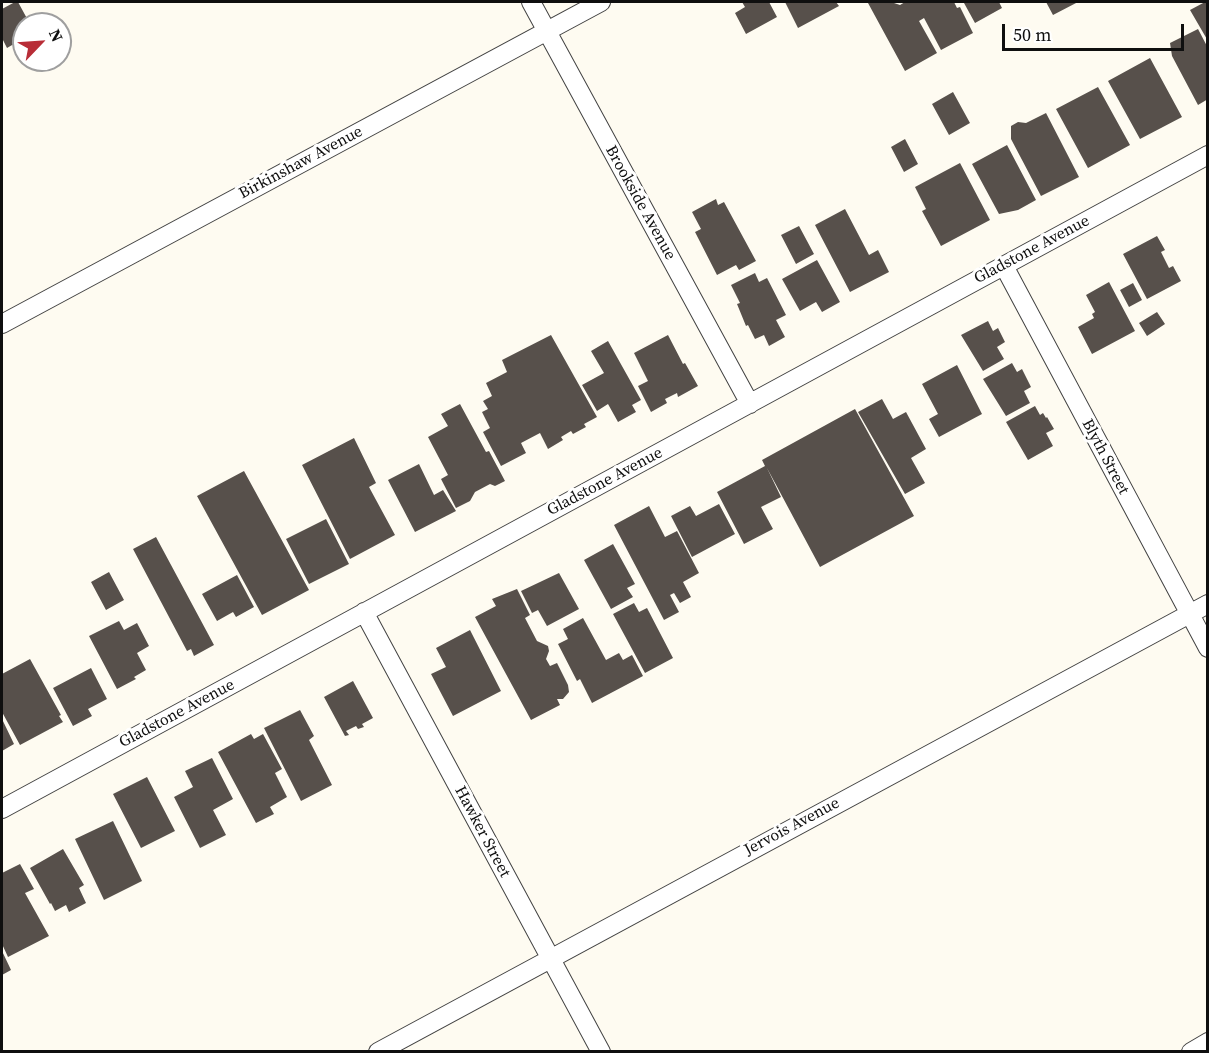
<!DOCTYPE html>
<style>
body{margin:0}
#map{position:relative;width:1209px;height:1053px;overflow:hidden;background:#fefbf1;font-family:"Source Serif 4",serif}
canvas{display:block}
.frame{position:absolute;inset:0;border:3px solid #0f0f0f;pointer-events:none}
.north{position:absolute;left:12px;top:12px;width:60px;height:60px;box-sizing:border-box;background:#fff;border:2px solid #9f9f9f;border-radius:50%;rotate:65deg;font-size:16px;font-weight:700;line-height:24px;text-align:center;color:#0f0f0f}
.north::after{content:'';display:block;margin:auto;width:21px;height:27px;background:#b82d37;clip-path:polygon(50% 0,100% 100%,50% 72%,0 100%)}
.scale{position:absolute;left:1002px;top:24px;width:182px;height:27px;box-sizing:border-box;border:3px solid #0f0f0f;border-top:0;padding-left:8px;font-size:18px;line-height:21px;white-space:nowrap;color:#0f0f0f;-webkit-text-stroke:4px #fff;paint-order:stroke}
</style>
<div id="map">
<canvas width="1209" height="1053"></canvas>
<div class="frame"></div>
<div class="north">N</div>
<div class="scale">50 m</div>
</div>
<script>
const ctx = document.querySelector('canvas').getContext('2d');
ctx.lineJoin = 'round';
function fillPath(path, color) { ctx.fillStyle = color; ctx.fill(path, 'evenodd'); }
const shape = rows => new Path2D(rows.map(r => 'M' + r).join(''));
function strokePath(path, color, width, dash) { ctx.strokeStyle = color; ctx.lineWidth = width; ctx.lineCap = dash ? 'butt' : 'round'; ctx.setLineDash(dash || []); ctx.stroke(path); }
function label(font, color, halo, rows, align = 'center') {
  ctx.font = font + ' "Source Serif 4",serif'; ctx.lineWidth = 6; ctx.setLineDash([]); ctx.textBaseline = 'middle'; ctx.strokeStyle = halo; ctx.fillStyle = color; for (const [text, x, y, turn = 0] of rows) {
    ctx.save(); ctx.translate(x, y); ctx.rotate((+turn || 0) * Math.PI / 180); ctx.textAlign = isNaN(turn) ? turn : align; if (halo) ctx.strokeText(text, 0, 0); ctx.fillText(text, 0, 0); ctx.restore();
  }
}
fillPath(shape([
 [15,2,18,2,30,24,24,24,24,38,7,48,2,38,2,9],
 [742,2,769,2,777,17,746,34,735,13,745,7],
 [785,2,836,2,839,6,798,28],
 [870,2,891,2,900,5,905,2,954,2,957,8,960,7,973,33,941,50,924,18,919,21,937,53,905,71,868,3],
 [966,2,999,2,1002,8,975,23,964,3],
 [1046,2,1078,2,1053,15],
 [1205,2,1208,2,1208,41,1190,10],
 [1198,29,1208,48,1208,99,1198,105,1172,56,1170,43],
 [1150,58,1182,117,1140,139,1108,81],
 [1098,87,1130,145,1088,168,1056,109],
 [953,92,970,123,949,135,932,104],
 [1046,113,1079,177,1041,196,1011,139,1011,126,1018,122,1026,123],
 [905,139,918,164,904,172,891,147],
 [1007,145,1036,200,1018,210,999,214,972,164],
 [960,163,990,220,941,246,922,211,926,209,915,187],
 [716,199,718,205,724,202,756,261,739,270,736,265,717,275,695,232,701,229,692,212],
 [845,209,869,255,878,250,889,272,850,292,815,225],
 [799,226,814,254,796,264,781,235],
 [1157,236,1165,250,1161,252,1169,268,1173,266,1181,281,1147,299,1123,254],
 [817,260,840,302,822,312,816,302,800,311,782,279],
 [755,273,759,282,767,278,786,315,776,320,785,337,769,346,764,335,755,339,748,325,746,326,737,304,740,303,731,285],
 [1109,282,1135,331,1092,354,1078,327,1094,318,1092,314,1095,312,1086,295],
 [1133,283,1142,300,1129,307,1120,290],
 [1157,312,1165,324,1147,336,1139,323],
 [988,321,993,331,998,328,1005,342,997,347,1004,359,983,371,961,335],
 [551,335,597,417,584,424,586,427,573,434,571,431,561,437,563,440,548,449,540,433,521,443,526,453,501,466,483,432,490,428,482,412,488,409,483,401,492,396,486,383,507,372,502,360],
 [668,335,683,364,685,363,698,386,678,397,677,393,665,399,667,403,651,412,638,386,648,381,634,353],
 [608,341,641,400,632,405,636,412,618,422,608,404,597,411,582,385,604,373,591,351],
 [1012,363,1017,372,1022,369,1031,387,1024,391,1030,403,1006,416,983,379],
 [957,365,982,414,939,437,929,419,938,414,922,384],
 [882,399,893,419,906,412,926,449,911,458,925,483,905,494,858,412],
 [460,404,486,452,489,451,505,481,495,486,490,484,475,492,470,501,456,508,441,479,448,475,428,437,448,426,441,414],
 [1035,406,1040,415,1043,413,1046,418,1047,417,1054,429,1046,433,1053,446,1028,460,1006,422],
 [855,409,914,516,820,567,767,468,781,497,761,507,773,529,744,544,717,492,765,466,762,460],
 [354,438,376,483,369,487,395,535,350,559,302,465],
 [419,464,434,495,443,490,456,511,415,532,388,480],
 [244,471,309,590,262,615,197,496],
 [719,504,735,534,692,557,671,516,690,506,696,516],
 [649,506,665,537,677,531,699,573,683,582,691,597,680,603,674,593,670,595,679,612,664,620,614,525],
 [326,519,349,564,309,584,286,539],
 [156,537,214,645,194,656,191,649,187,651,133,549],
 [613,544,635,584,627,588,633,597,611,609,584,560],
 [109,572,124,600,106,610,91,582],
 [559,573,579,609,547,626,538,610,532,613,521,591],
 [237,575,254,607,236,617,233,612,217,621,202,594],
 [517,589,530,615,525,618,537,641,548,646,549,651,546,659,550,666,557,663,568,685,569,692,563,699,557,699,560,705,531,720,475,617,496,606,492,599],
 [634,603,639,612,647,608,673,658,645,673,613,614],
 [583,618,606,660,619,653,623,660,632,655,643,676,592,703,580,679,577,681,558,644,568,639,563,629],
 [119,621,124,630,137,623,149,646,137,653,146,670,134,677,136,679,117,689,89,636],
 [470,630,501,691,453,716,431,674,446,667,436,648],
 [30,659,61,715,59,716,63,722,20,745,2,712,2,674],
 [91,668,107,699,88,709,92,716,73,726,53,688],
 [353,681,373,718,362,724,364,727,358,729,356,726,346,731,349,735,345,736,324,697],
 [300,710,314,736,309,740,332,785,301,801,264,728],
 [2,719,14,744,2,751],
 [251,734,254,739,263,734,282,769,275,773,287,797,270,807,274,814,256,823,218,752],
 [212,758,233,799,213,810,226,835,200,848,174,797,193,787,185,771],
 [147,777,175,831,141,848,113,794],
 [113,821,142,881,104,900,75,839],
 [63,849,84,885,79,888,86,903,69,912,66,905,55,911,51,903,50,904,30,868],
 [20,864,34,889,25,893,49,936,8,957,2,944,2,873],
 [2,951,11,970,2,975]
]), '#57504b');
const street = shape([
 [531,2,750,404],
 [1004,266,1208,648],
 [2,324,601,2],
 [364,612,601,1052],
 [2,809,1208,155],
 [378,1052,1208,604],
 [1191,1052,1208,1042]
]);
strokePath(street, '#424242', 20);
strokePath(street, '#fff', 18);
label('16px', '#0f0f0f', '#fff', [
 ["Birkinshaw Avenue",301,163,-28],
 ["Brookside Avenue",640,203,61],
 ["Gladstone Avenue",1032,250,-28],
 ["Blyth Street",1105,457,62],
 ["Gladstone Avenue",605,482,-28],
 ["Gladstone Avenue",177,714,-28],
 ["Jervois Avenue",792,827,-28],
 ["Hawker Street",482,832,62]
]);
</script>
